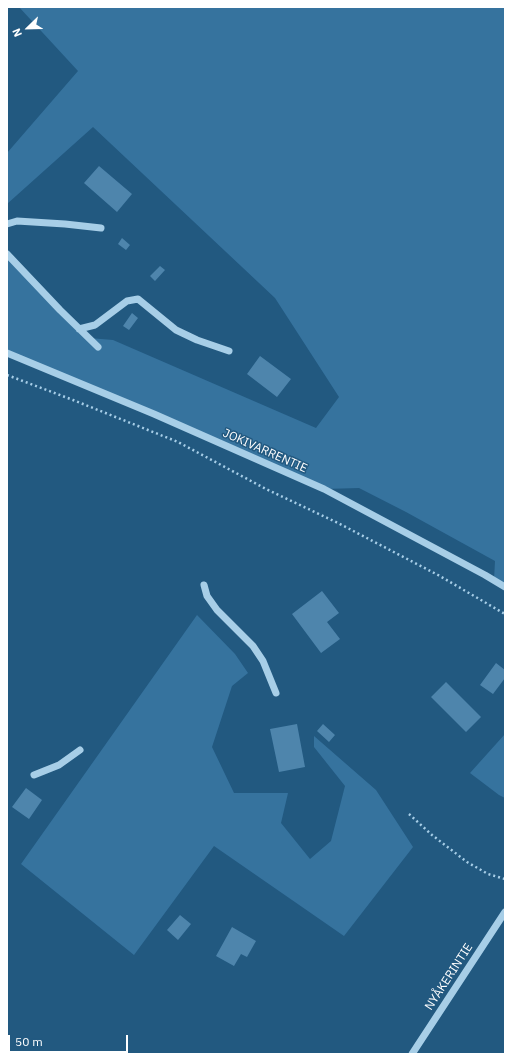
<!DOCTYPE html>
<meta charset="utf-8">
<style>
body{margin:0}
#map{position:relative;width:512px;height:1061px;overflow:hidden;background:#225980;font-family:"IBM Plex Sans",sans-serif}
canvas{display:block}
.frame{position:absolute;inset:0;border:8px solid #fff;pointer-events:none}
.north{position:absolute;left:8px;top:8px;width:40px;height:40px;-webkit-text-stroke:3px #225980;paint-order:stroke;rotate:247deg;font-size:11px;font-weight:700;line-height:16px;text-align:center;color:#fff}
.north::after{content:'';display:block;margin:auto;width:14px;height:18px;background:#fff;clip-path:polygon(50% 0,100% 100%,50% 72%,0 100%)}
.scale{position:absolute;left:8px;top:1035px;width:120px;height:18px;box-sizing:border-box;border:2px solid #fff;border-top:0;padding-left:5px;font-size:12px;line-height:14px;white-space:nowrap;color:#fff;-webkit-text-stroke:3px #225980;paint-order:stroke}
</style>
<div id="map">
<canvas width="512" height="1061"></canvas>
<div class="frame"></div>
<div class="north">N</div>
<div class="scale">50 m</div>
</div>
<script>
const ctx = document.querySelector('canvas').getContext('2d');
ctx.lineJoin = 'round';
function fillPath(path, color) { ctx.fillStyle = color; ctx.fill(path, 'evenodd'); }
const shape = rows => new Path2D(rows.map(r => 'M' + r).join(''));
function strokePath(path, color, width, dash) { ctx.strokeStyle = color; ctx.lineWidth = width; ctx.lineCap = dash ? 'butt' : 'round'; ctx.setLineDash(dash || []); ctx.stroke(path); }
function label(font, color, halo, rows, align = 'center') {
  ctx.font = font + ' "IBM Plex Sans",sans-serif'; ctx.lineWidth = 3; ctx.setLineDash([]); ctx.textBaseline = 'middle'; ctx.strokeStyle = halo; ctx.fillStyle = color; for (const [text, x, y, turn = 0] of rows) {
    ctx.save(); ctx.translate(x, y); ctx.rotate((+turn || 0) * Math.PI / 180); ctx.textAlign = isNaN(turn) ? turn : align; if (halo) ctx.strokeText(text, 0, 0); ctx.fillText(text, 0, 0); ctx.restore();
  }
}
fillPath(shape([
 [19,7,505,7,505,587,494,580,495,561,406,512,359,488,324,489,7,355,7,254,89,338,113,340,316,428,339,397,275,298,93,127,7,204,7,153,78,71],
 [197,615,235,654,248,673,232,686,212,747,234,793,288,793,281,823,310,859,331,841,345,786,314,747,314,736,376,790,413,847,344,936,214,846,134,955,21,864],
 [505,734,505,798,499,795,470,773]
]), '#36739e');
fillPath(shape([
 [99,166,132,194,117,212,84,183],
 [122,238,130,245,126,250,118,244],
 [160,266,165,270,155,281,150,276],
 [132,313,138,318,129,330,123,326],
 [260,356,291,379,277,397,247,374],
 [322,591,339,613,327,622,340,639,321,653,292,614],
 [496,663,505,670,505,678,493,694,480,685],
 [446,682,481,717,466,732,431,697],
 [297,724,305,767,279,772,270,729],
 [323,724,335,735,329,742,317,731],
 [26,788,42,800,29,819,12,807],
 [180,915,191,924,178,940,167,930],
 [232,927,256,941,247,957,241,954,234,966,216,956]
]), '#4e85ac');
strokePath(shape([
 [7,375,73,400,178,442,266,489,338,523,438,575,505,614],
 [409,814,432,835,467,862,488,874,505,879]
]), '#a7cee7', 2.5, [2, 3]);
strokePath(shape([
 [7,224,17,221,65,224,101,228],
 [7,254,60,310,98,347],
 [79,329,95,325,127,301,138,299,176,330,197,340,229,351],
 [7,353,154,414,324,489,485,575,505,587],
 [204,585,207,596,217,610,253,646,263,661,276,693],
 [34,775,59,765,80,750],
 [412,1054,505,912]
]), '#a7cee7', 7);
label('12px', '#fff', '#225980', [
 ["JOKIVARRENTIE",265,451,24],
 ["NYÅKERINTIE",449,977,-57]
]);
</script>
